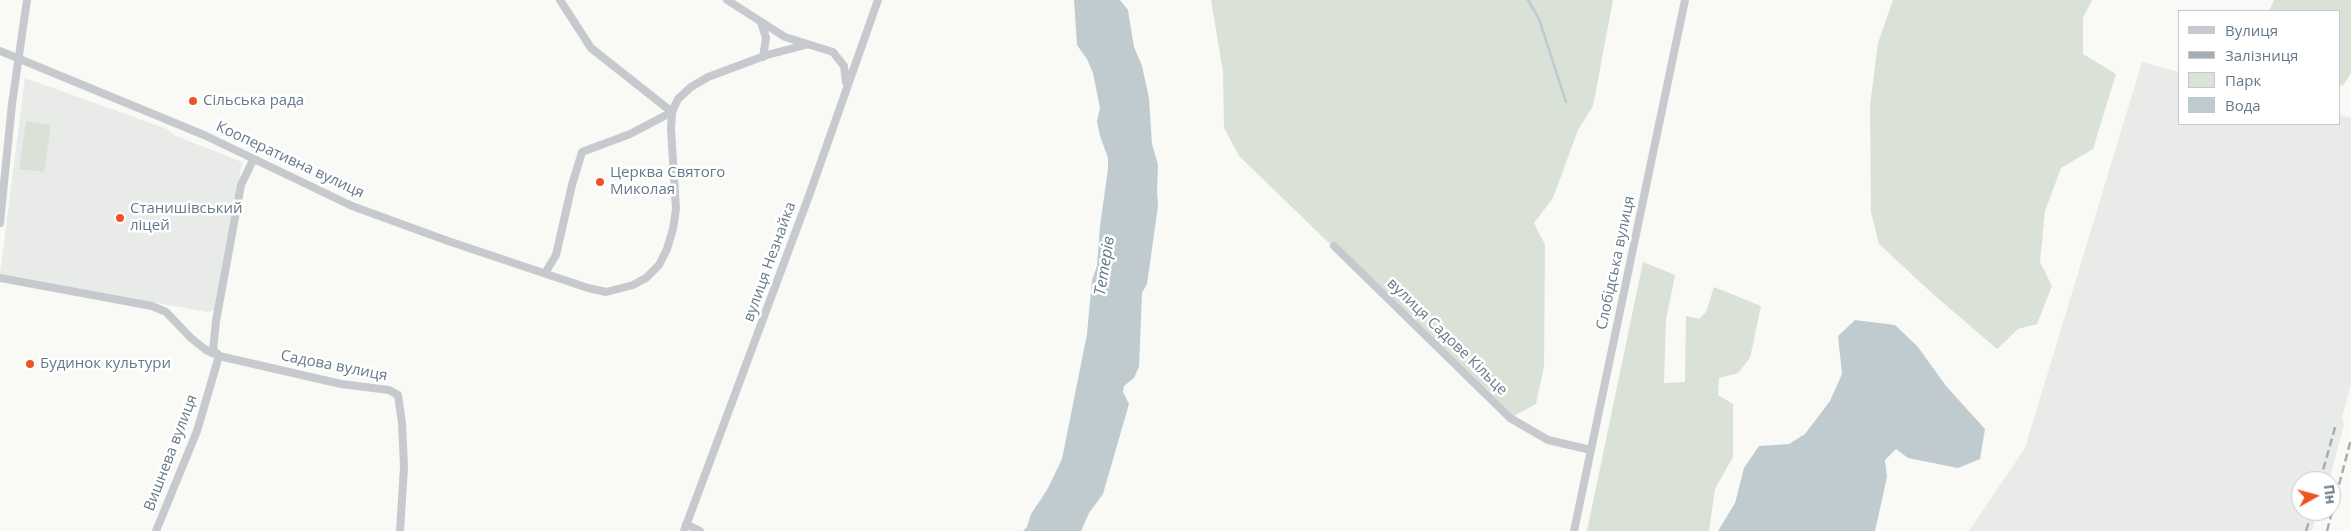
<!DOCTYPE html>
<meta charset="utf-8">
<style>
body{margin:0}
#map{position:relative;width:2351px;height:531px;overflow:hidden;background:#f9f9f6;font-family:"Open Sans",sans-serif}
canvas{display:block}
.legend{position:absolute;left:2178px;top:10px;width:162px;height:115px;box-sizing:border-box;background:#fff;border:1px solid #c2c9d0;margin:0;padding:6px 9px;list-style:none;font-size:15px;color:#667989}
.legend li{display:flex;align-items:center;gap:10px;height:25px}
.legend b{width:25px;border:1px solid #c2c9d0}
.north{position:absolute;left:2291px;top:471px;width:50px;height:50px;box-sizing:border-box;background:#fff;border:1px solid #c2c9d0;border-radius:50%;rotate:83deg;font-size:14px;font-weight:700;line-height:20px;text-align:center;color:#667989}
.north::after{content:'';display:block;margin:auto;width:18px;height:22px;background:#ed5422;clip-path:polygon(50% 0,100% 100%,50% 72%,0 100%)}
</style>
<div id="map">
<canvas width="2351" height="531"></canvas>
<ul class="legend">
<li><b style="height:6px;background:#c6cace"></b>Вулиця</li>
<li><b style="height:6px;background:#a6adb3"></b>Залізниця</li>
<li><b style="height:14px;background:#dae1d7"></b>Парк</li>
<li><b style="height:14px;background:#c0cbd0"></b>Вода</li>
</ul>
<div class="north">Пн</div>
</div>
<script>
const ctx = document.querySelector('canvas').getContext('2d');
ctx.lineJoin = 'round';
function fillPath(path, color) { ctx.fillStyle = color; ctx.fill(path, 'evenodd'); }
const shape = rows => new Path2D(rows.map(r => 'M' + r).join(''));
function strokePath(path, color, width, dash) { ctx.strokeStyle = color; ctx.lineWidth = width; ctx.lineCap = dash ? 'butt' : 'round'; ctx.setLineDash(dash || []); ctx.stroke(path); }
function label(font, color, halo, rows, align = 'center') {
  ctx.font = font + ' "Open Sans",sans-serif'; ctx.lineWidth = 5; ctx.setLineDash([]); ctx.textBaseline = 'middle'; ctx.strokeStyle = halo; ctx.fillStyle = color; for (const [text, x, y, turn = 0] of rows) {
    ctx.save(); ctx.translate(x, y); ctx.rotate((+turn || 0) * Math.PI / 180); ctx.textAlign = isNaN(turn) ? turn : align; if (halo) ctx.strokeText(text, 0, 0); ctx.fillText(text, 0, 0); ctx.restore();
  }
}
fillPath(shape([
 [2142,62,2180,72,2180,124,2340,124,2340,115,2351,118,2351,383,2342,418,2344,425,2329,481,2301,481,2301,511,2318,511,2312,531,1969,531,2025,448],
 [25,78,167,129,176,136,242,162,220,300,214,310,207,312,0,274]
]), '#e9ebe9');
fillPath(shape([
 [1211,0,1613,0,1593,106,1578,130,1553,198,1534,223,1545,245,1544,367,1536,404,1510,418,1239,156,1224,128,1223,72],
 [1893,0,2092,0,2083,18,2083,54,2116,74,2093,149,2061,168,2045,211,2040,262,2052,286,2037,324,2018,329,1997,349,1934,295,1879,244,1871,212,1870,106,1878,43],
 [2274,0,2351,0,2351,73,2344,84,2340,86,2340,11,2269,11],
 [26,121,51,125,44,172,19,169],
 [1643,262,1675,275,1666,320,1664,383,1685,382,1686,316,1699,319,1706,312,1714,287,1761,306,1750,358,1738,373,1719,378,1718,395,1733,404,1733,457,1715,489,1709,531,1587,531]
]), '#dae1d7');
fillPath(shape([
 [1074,0,1120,0,1128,10,1134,47,1142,66,1149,98,1152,144,1158,165,1157,191,1158,206,1147,284,1142,293,1139,367,1134,378,1124,386,1123,392,1129,404,1103,494,1089,513,1081,531,1023,531,1027,527,1031,514,1047,490,1062,459,1087,334,1092,280,1097,266,1100,226,1108,169,1108,158,1100,136,1097,121,1100,108,1093,73,1087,59,1077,45],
 [1855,320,1895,325,1918,347,1946,386,1985,429,1980,459,1958,468,1908,458,1896,449,1885,460,1887,477,1875,531,1718,531,1735,503,1744,468,1759,446,1789,444,1805,434,1830,401,1842,374,1838,336]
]), '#c0cbd0');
strokePath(shape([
 [1528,0,1539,19,1566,102]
]), '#c0cbd0', 2.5);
strokePath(shape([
 [727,0,785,37,833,52,844,66,846,82],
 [761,22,766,38,763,57],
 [0,51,204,135,352,206,448,241,588,288,606,292,633,285,646,278,659,265,667,249,673,229,676,209,671,129,672,112,678,99,691,87,708,77,767,55,805,45],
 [0,223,12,104,27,0],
 [1334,246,1510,418,1548,440,1591,450],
 [545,273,556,255,572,185,582,152,630,134,672,112,591,48,560,0],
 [0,278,152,306,166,312,191,338,206,350,219,356,341,384,389,390,398,395,402,423,404,467,400,531],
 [218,354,213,350,216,321,241,185,254,158],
 [686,524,700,531],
 [156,531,197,431,219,356],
 [684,531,810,193,878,0],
 [1574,531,1685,0]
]), '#c6cace', 8);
strokePath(shape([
 [2320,481,2336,424],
 [2306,531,2312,511],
 [2327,531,2351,439]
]), '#a6adb3', 2.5, [8, 4]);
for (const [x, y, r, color] of [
 [193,101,5,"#ed5422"],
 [600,182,5,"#ed5422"],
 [120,218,5,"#ed5422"],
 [30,364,5,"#ed5422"]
]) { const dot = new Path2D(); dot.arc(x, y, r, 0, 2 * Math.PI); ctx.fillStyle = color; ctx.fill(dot); strokePath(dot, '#fff', 2); }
label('15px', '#667989', '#fff', [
 ["Сільська рада",203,101],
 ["Церква Святого",610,173],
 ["Миколая",610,190],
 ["Станишівський",130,209],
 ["ліцей",130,226],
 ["Будинок культури",40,364]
], 'left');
label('15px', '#667989', '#fff', [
 ["Кооперативна вулиця",290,160,25],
 ["вулиця Незнайка",770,262,-70],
 ["Слобідська вулиця",1616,263,-78],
 ["вулиця Садове Кільце",1447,337,44],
 ["Садова вулиця",334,366,11],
 ["Вишнева вулиця",171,453,-69]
]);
label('italic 16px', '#627a84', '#fff', [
 ["Тетерів",1105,266,-81]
]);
</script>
